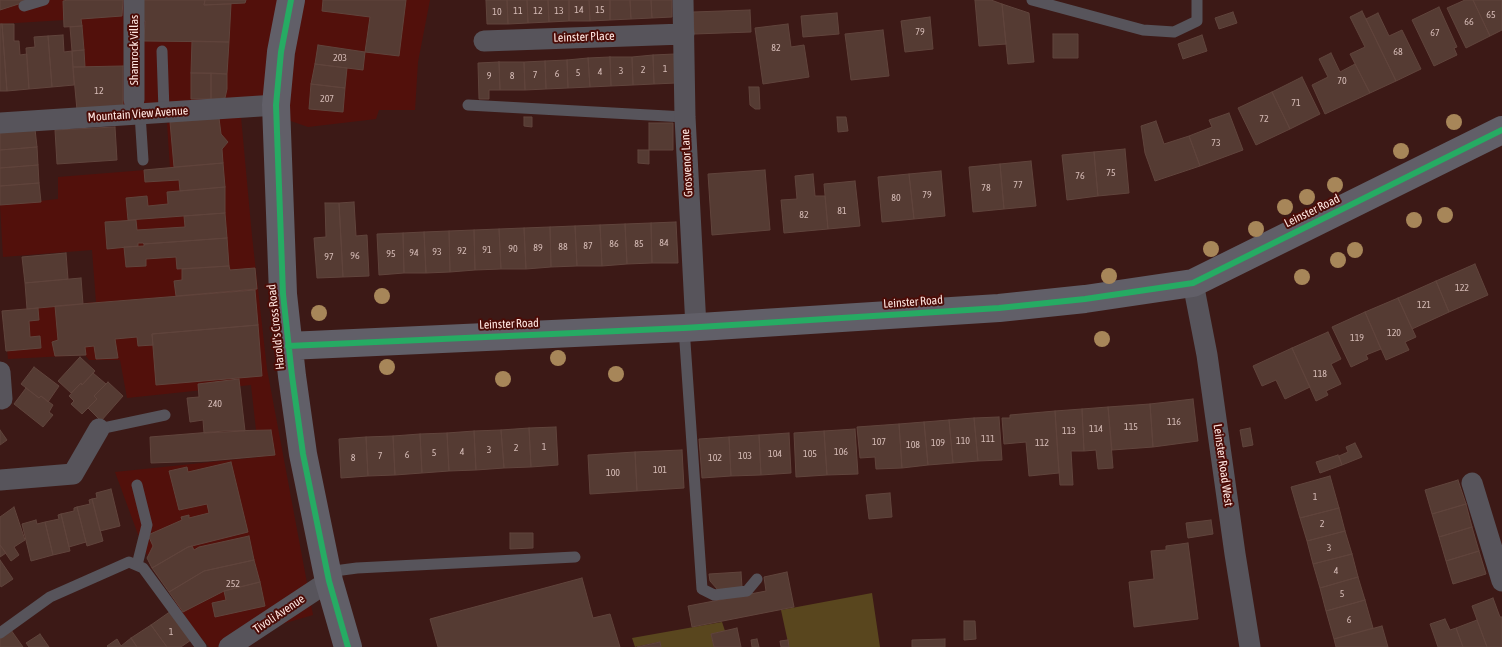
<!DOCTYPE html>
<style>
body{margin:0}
canvas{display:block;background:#3c1916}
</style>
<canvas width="1502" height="647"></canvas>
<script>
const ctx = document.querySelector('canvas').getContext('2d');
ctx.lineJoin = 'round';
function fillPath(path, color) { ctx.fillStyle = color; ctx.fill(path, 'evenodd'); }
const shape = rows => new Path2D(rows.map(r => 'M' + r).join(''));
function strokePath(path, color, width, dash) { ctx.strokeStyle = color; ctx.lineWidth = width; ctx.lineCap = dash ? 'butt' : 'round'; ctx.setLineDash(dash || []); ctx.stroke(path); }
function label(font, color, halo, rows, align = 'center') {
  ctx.font = font + ' "Asap Condensed",sans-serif'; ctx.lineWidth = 4; ctx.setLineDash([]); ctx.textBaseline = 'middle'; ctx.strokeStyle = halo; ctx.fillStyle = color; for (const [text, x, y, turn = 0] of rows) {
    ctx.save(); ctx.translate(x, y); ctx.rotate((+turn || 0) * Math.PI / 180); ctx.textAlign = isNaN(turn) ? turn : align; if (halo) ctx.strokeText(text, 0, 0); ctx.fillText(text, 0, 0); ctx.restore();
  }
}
fillPath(shape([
 [0,0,430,0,418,62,415,110,379,110,376,119,308,127,225,98,77,110,70,27,64,27,64,20,0,24],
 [241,117,252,236,267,369,313,615,272,627,246,647,209,647,188,623,143,548,115,472,259,457,251,385,127,398,120,360,89,360,85,355,8,359,3,311,96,302,92,250,3,257,0,205,58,199,58,177,170,168,167,123]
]), '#52100b');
fillPath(shape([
 [872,593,880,647,789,647,781,610],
 [722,622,725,631,711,634,714,647,661,647,659,642,635,647,632,638]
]), '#59461e');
const building = shape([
 [0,0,31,0,0,10,0,0],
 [68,0,123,0,122,16,81,19,82,26,64,27,63,1,68,0],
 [142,0,205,0,204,5,231,4,229,42,144,41,145,21,142,21,142,0],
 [205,0,246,0,245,3,204,5,205,0],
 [323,0,406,0,399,56,365,52,370,17,322,11,323,0],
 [486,0,507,0,508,24,487,24,486,0],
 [507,0,527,0,528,23,508,24,507,0],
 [527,0,548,0,549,22,528,23,527,0],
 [548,0,569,0,569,21,549,22,548,0],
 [569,0,589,0,590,21,569,21,569,0],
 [589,0,610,0,610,20,590,21,589,0],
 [610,0,630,0,631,19,610,20,610,0],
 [630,0,651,0,652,18,631,19,630,0],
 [651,0,672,0,672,17,652,18,651,0],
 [975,0,991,0,1002,4,1006,44,979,46,975,0],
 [1465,0,1473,0,1490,36,1466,48,1447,8,1465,0],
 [1473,0,1502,0,1502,30,1490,36,1473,0],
 [1002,4,1029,13,1034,62,1008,64,1002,4],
 [1439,7,1457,47,1454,48,1457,55,1434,66,1412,20,1439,7],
 [750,10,751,32,694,34,693,12,750,10],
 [1362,11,1396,81,1370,93,1350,54,1365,47,1350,17,1362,11],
 [1233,12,1237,23,1219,29,1215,18,1233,12],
 [837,13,839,34,803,37,801,16,837,13],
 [1378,13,1389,36,1402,30,1421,69,1396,81,1366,19,1378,13],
 [930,17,933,49,905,52,901,21,930,17],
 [0,24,2,24,7,91,0,91,0,24],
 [2,24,14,24,14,41,19,41,20,55,27,54,29,89,7,91,2,24],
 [788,24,791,47,804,45,809,77,763,84,755,28,788,24],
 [82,26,84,50,72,51,70,27,82,26],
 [883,30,889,76,851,80,845,34,883,30],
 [1053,34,1078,34,1078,58,1053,58,1053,34],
 [63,35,64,52,72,51,74,85,52,87,48,36,63,35],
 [1202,35,1207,51,1183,59,1178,44,1202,35],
 [48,36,52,87,29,89,26,48,35,47,34,37,48,36],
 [192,41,229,42,227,74,191,73,192,41],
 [318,45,365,52,363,70,315,64,318,45],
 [84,50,85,67,73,67,72,51,84,50],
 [1331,53,1340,72,1355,64,1370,93,1325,114,1312,85,1328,77,1319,59,1331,53],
 [675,54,676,83,654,84,653,55,675,54],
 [653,55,654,84,633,85,632,57,653,55],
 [610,57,632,57,633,85,611,86,610,57],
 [610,57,611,86,590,87,588,58,610,57],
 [588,58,590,87,568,88,567,60,588,58],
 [567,60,568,88,546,89,545,61,567,60],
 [545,61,546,89,525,90,524,62,545,61],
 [499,62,524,62,525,90,500,90,499,62],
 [499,62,500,90,489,90,489,99,479,99,478,63,499,62],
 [315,64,347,68,345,88,311,84,315,64],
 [123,66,123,106,77,110,73,67,123,66],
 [191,73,211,73,211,99,191,99,191,73],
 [211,73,227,74,227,89,225,98,211,99,211,73],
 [1302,77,1320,114,1290,129,1272,92,1302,77],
 [311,84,345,88,343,112,309,109,311,84],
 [749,87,759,87,760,109,755,109,750,105,749,87],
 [1272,92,1290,129,1256,145,1238,108,1272,92],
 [1229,113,1243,150,1200,166,1189,136,1212,127,1209,120,1229,113],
 [524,117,532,117,532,127,524,126,524,117],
 [837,117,846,117,848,131,838,132,837,117],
 [219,118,221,134,228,142,222,149,223,163,174,167,170,122,219,118],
 [1156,121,1164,144,1189,136,1200,166,1155,181,1145,153,1141,126,1156,121],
 [649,123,673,123,673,150,649,150,649,123],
 [115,127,117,160,57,164,55,130,115,127],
 [35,129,37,147,0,150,0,131,35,129],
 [37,147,38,165,0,168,0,150,37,147],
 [1125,149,1129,193,1098,196,1094,152,1125,149],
 [638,150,649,150,649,164,638,163,638,150],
 [1094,152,1098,196,1067,200,1062,155,1094,152],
 [1031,161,1036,206,1004,209,1000,164,1031,161],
 [223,163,225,187,180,191,179,180,145,182,144,170,223,163],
 [1000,164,1004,209,973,212,969,167,1000,164],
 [38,165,39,183,0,186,0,168,38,165],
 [765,170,770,230,712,235,708,174,765,170],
 [941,171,945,216,914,219,909,174,941,171],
 [813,174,815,196,825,196,828,229,784,233,781,200,797,199,795,176,813,174],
 [909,174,914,219,882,222,878,177,909,174],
 [855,181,860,226,828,229,824,184,855,181],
 [39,183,41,202,0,205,0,186,39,183],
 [225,187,225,213,128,220,126,198,147,196,148,206,168,204,167,192,225,187],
 [354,202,356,236,367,235,369,276,343,277,339,203,354,202],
 [325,203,339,203,343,277,317,278,314,238,326,237,325,203],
 [225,213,227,238,144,244,143,243,138,243,138,246,107,249,105,222,136,220,137,230,185,227,184,216,225,213],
 [676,222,678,263,652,263,651,223,676,222],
 [651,223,652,263,627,264,625,224,651,223],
 [625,224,627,264,602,266,600,225,625,224],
 [600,225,602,266,577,266,575,226,600,225],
 [575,226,577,266,551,267,550,227,575,226],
 [550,227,551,267,526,269,524,228,550,227],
 [524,228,526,269,501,269,499,229,524,228],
 [499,229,501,269,475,270,474,230,499,229],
 [474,230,475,270,450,272,449,231,474,230],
 [449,231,450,272,426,273,424,232,449,231],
 [424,232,426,273,404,273,403,233,424,232],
 [403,233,404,273,379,275,377,234,403,233],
 [227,238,229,266,177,269,176,257,146,259,146,266,126,267,124,247,144,246,144,244,227,238],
 [66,253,68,279,25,283,22,257,66,253],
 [1475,264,1488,295,1449,312,1436,281,1475,264],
 [229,266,230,270,255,268,257,289,176,296,174,281,182,280,182,269,229,266],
 [81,278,83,304,27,309,25,283,81,278],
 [1436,281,1449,312,1412,329,1398,298,1436,281],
 [255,290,258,325,152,334,153,345,138,346,137,337,115,339,118,358,96,359,94,346,85,347,86,355,55,356,52,342,58,340,55,306,255,290],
 [1398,298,1416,337,1405,342,1409,350,1386,360,1365,312,1398,298],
 [38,308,39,320,29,321,30,337,40,336,41,348,6,351,2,311,38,308],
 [1365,312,1381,349,1366,355,1368,359,1351,367,1332,327,1365,312],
 [258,325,262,376,156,385,152,334,258,325],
 [1328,332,1341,359,1331,364,1341,384,1326,391,1328,395,1316,401,1292,348,1328,332],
 [1292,348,1310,387,1285,399,1276,380,1262,386,1253,366,1292,348],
 [80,357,95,371,82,385,81,383,71,393,58,381,80,357],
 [34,367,59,386,48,402,41,396,39,398,21,384,34,367],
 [93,373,106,384,94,396,97,399,82,414,71,404,74,401,69,396,81,383,82,385,93,373],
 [239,379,245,431,204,433,203,420,190,422,187,398,199,397,198,384,239,379],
 [108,382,123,396,101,421,88,408,97,399,94,396,108,382],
 [26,388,39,398,41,396,53,405,49,412,53,415,43,427,14,404,26,388],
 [1193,399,1198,441,1153,447,1150,404,1193,399],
 [1150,404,1153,447,1112,450,1108,407,1150,404],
 [1108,407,1113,468,1098,469,1096,450,1084,451,1082,409,1108,407],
 [1082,409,1084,451,1071,451,1073,485,1060,485,1055,411,1082,409],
 [1055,411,1059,473,1029,476,1026,442,1004,444,1002,418,1010,418,1010,415,1055,411],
 [999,417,1002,460,978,461,974,418,999,417],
 [974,418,978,461,953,463,949,420,974,418],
 [949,420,953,463,928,465,924,422,949,420],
 [924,422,928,465,902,468,899,424,924,422],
 [899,424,902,468,876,469,875,457,860,458,857,427,899,424],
 [556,427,558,465,531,467,529,428,556,427],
 [529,428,531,467,504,468,501,430,529,428],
 [1250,428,1253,445,1243,447,1240,430,1250,428],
 [855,429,858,474,827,475,824,431,855,429],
 [0,430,7,440,0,445,0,430],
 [271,430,275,455,208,461,151,463,150,437,224,431,271,430],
 [501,430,504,468,476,470,474,431,501,430],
 [474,431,476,470,449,471,447,433,474,431],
 [824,431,827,475,796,477,794,433,824,431],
 [447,433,449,471,422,473,420,434,447,433],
 [789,433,791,473,761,475,759,435,789,433],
 [420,434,422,473,395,475,393,436,420,434],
 [759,435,761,475,731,476,729,437,759,435],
 [393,436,395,475,368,476,366,437,393,436],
 [366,437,368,476,341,478,339,439,366,437],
 [729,437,731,476,702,478,699,439,729,437],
 [1355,443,1362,457,1342,465,1339,456,1348,452,1346,447,1355,443],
 [682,450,684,488,637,491,635,452,682,450],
 [635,452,637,491,590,494,588,455,635,452],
 [1338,455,1342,465,1320,473,1316,462,1338,455],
 [231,462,248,532,188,547,152,568,147,558,153,546,148,535,182,520,181,517,189,515,189,518,209,513,207,504,179,510,169,471,187,467,188,472,231,462],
 [1330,476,1339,508,1300,518,1291,487,1330,476],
 [1458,480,1466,504,1432,514,1425,490,1458,480],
 [111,489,120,526,100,531,92,499,97,498,96,493,111,489],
 [890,493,892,517,869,519,866,495,890,493],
 [92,499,103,541,87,546,77,507,90,504,89,500,92,499],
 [1466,504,1472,527,1439,537,1432,514,1466,504],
 [14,507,25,540,14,547,19,555,11,561,0,545,0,517,14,507],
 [77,507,86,542,69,547,61,514,74,511,74,508,77,507],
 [1339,508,1345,531,1307,541,1300,518,1339,508],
 [61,514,70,551,53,555,45,522,59,519,58,515,61,514],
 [36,520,37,524,45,522,53,555,31,561,22,524,36,520],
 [1211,520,1213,534,1188,538,1186,523,1211,520],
 [1472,527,1479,551,1446,561,1439,537,1472,527],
 [1345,531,1352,554,1313,564,1307,541,1345,531],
 [510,533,533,533,533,548,510,549,510,533],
 [249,536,254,560,204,571,169,592,152,568,188,547,192,546,194,550,199,547,249,536],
 [1188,543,1198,619,1134,627,1129,582,1154,579,1151,551,1166,550,1166,546,1188,543],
 [0,545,6,553,0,557,0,545],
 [1479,551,1486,574,1453,584,1446,561,1479,551],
 [1352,554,1358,577,1320,588,1313,564,1352,554],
 [0,560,13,579,1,587,0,585,0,560],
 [254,560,260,582,224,591,183,612,169,592,204,571,254,560],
 [741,572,742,587,718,590,710,581,709,574,741,572],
 [787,572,794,607,692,627,688,606,766,591,764,577,787,572],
 [1358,577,1365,600,1326,611,1320,588,1358,577],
 [582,578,593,618,610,614,620,647,438,647,430,619,582,578],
 [260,582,265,606,215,617,212,603,226,600,224,591,260,582],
 [1493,598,1500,617,1502,617,1502,647,1487,647,1472,606,1493,598],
 [1365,600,1373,628,1334,639,1326,611,1365,600],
 [171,611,191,640,181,647,167,647,151,625,171,611],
 [1445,619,1450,630,1456,628,1463,647,1438,647,1430,624,1445,619],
 [1477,620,1487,647,1463,647,1456,628,1477,620],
 [964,621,975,621,976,639,964,640,964,621],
 [151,625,167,647,137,647,131,638,151,625],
 [1382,626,1388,647,1336,647,1334,639,1382,626],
 [737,628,741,647,714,647,711,634,737,628],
 [11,630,23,647,0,647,0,639,11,630],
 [40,634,49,647,29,647,26,643,40,634],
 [131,638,137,647,108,647,107,646,117,639,121,646,131,638],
 [757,639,759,647,752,647,751,640,757,639],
 [945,639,945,647,912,647,912,640,945,639],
 [788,640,789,647,781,647,780,641,788,640],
 [660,642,661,647,637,647,660,642]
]);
fillPath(building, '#553b33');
strokePath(building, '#60443c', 1);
strokePath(shape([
 [1032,0,1143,30,1174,32,1197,21,1197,0],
 [24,6,44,0],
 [162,51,164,111],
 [468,105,685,117],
 [140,114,143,160],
 [684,328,702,589,714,595,747,591,757,579],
 [99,429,165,415],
 [137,565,147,525,137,485],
 [327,572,357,568,575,557],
 [0,633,50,597,129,562,143,568,201,647]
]), '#57545b', 11);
strokePath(shape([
 [683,0,685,117,696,327],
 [484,41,684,34],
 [134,100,134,0],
 [0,123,276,105],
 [1193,283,1207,355,1235,554,1250,647],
 [0,372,2,399],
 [0,480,73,474,99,429],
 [1472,483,1502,581],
 [229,647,329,581]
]), '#57545b', 21);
strokePath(shape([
 [291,0,281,52,276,105,283,294,292,376,303,454,329,581,348,647],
 [288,346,684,328,999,308,1085,299,1193,283,1502,130]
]), '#615f68', 28);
strokePath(shape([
 [291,0,281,52,276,105,283,294,292,376,303,454,329,581,348,647],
 [288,346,684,328,999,308,1085,299,1193,283,1502,130]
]), '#26ab63', 6);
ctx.fillStyle = '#a78659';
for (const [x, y] of [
 [1454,122],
 [1401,151],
 [1335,185],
 [1307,197],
 [1285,207],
 [1445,215],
 [1414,220],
 [1256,229],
 [1211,249],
 [1355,250],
 [1338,260],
 [1109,276],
 [1302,277],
 [382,296],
 [319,313],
 [1102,339],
 [558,358],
 [387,367],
 [616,374],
 [503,379]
]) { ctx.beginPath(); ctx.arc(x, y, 8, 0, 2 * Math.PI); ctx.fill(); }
label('10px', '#d4bab5', null, [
 ["14",579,10],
 ["15",600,10],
 ["11",518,11],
 ["12",538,11],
 ["13",559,11],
 ["10",497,12],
 ["65",1491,15],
 ["66",1469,22],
 ["79",920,32],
 ["67",1435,33],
 ["82",776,48],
 ["68",1398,52],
 ["203",340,58],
 ["1",665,69],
 ["2",643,70],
 ["3",621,71],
 ["4",600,72],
 ["5",578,73],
 ["6",557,74],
 ["7",535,75],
 ["9",489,76],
 ["8",512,76],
 ["70",1342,81],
 ["12",99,91],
 ["207",327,99],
 ["71",1296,103],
 ["72",1264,119],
 ["73",1216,143],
 ["75",1111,173],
 ["76",1080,176],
 ["77",1018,185],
 ["78",986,188],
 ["79",927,195],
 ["80",896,198],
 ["81",842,211],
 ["82",804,215],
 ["84",664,243],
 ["86",614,244],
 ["85",639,244],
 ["87",588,246],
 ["88",563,247],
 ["89",538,248],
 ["90",513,249],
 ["91",487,250],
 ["92",462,251],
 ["93",437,252],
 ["94",414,253],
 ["95",391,254],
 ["96",355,256],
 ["97",329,257],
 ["122",1462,288],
 ["121",1424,305],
 ["120",1394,333],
 ["119",1357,338],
 ["118",1320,374],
 ["240",215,404],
 ["116",1174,422],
 ["115",1131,427],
 ["114",1096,429],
 ["113",1069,431],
 ["111",988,439],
 ["110",963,441],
 ["107",879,442],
 ["109",938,443],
 ["112",1042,443],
 ["108",913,445],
 ["1",544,447],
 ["2",516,448],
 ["3",489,450],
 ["4",462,452],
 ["106",841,452],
 ["5",434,453],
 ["104",775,454],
 ["105",810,454],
 ["6",407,455],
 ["7",380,456],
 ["103",745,456],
 ["8",353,458],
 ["102",715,458],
 ["101",660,470],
 ["100",613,473],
 ["1",1315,497],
 ["2",1322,524],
 ["3",1329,548],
 ["4",1336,571],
 ["252",233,584],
 ["5",1342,594],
 ["6",1349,620],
 ["1",171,632]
]);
label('12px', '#fee5e0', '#4b0c07', [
 ["Leinster Place",584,37,-2],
 ["Shamrock Villas",134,50,-90],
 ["Mountain View Avenue",138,114,-4],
 ["Grosvenor Lane",687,163,-93],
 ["Leinster Road",1312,211,-26],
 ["Leinster Road",913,302,-4],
 ["Leinster Road",509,324,-2],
 ["Harold's Cross Road",276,327,-96],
 ["Leinster Road West",1223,465,82],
 ["Tivoli Avenue",279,614,-34]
]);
</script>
